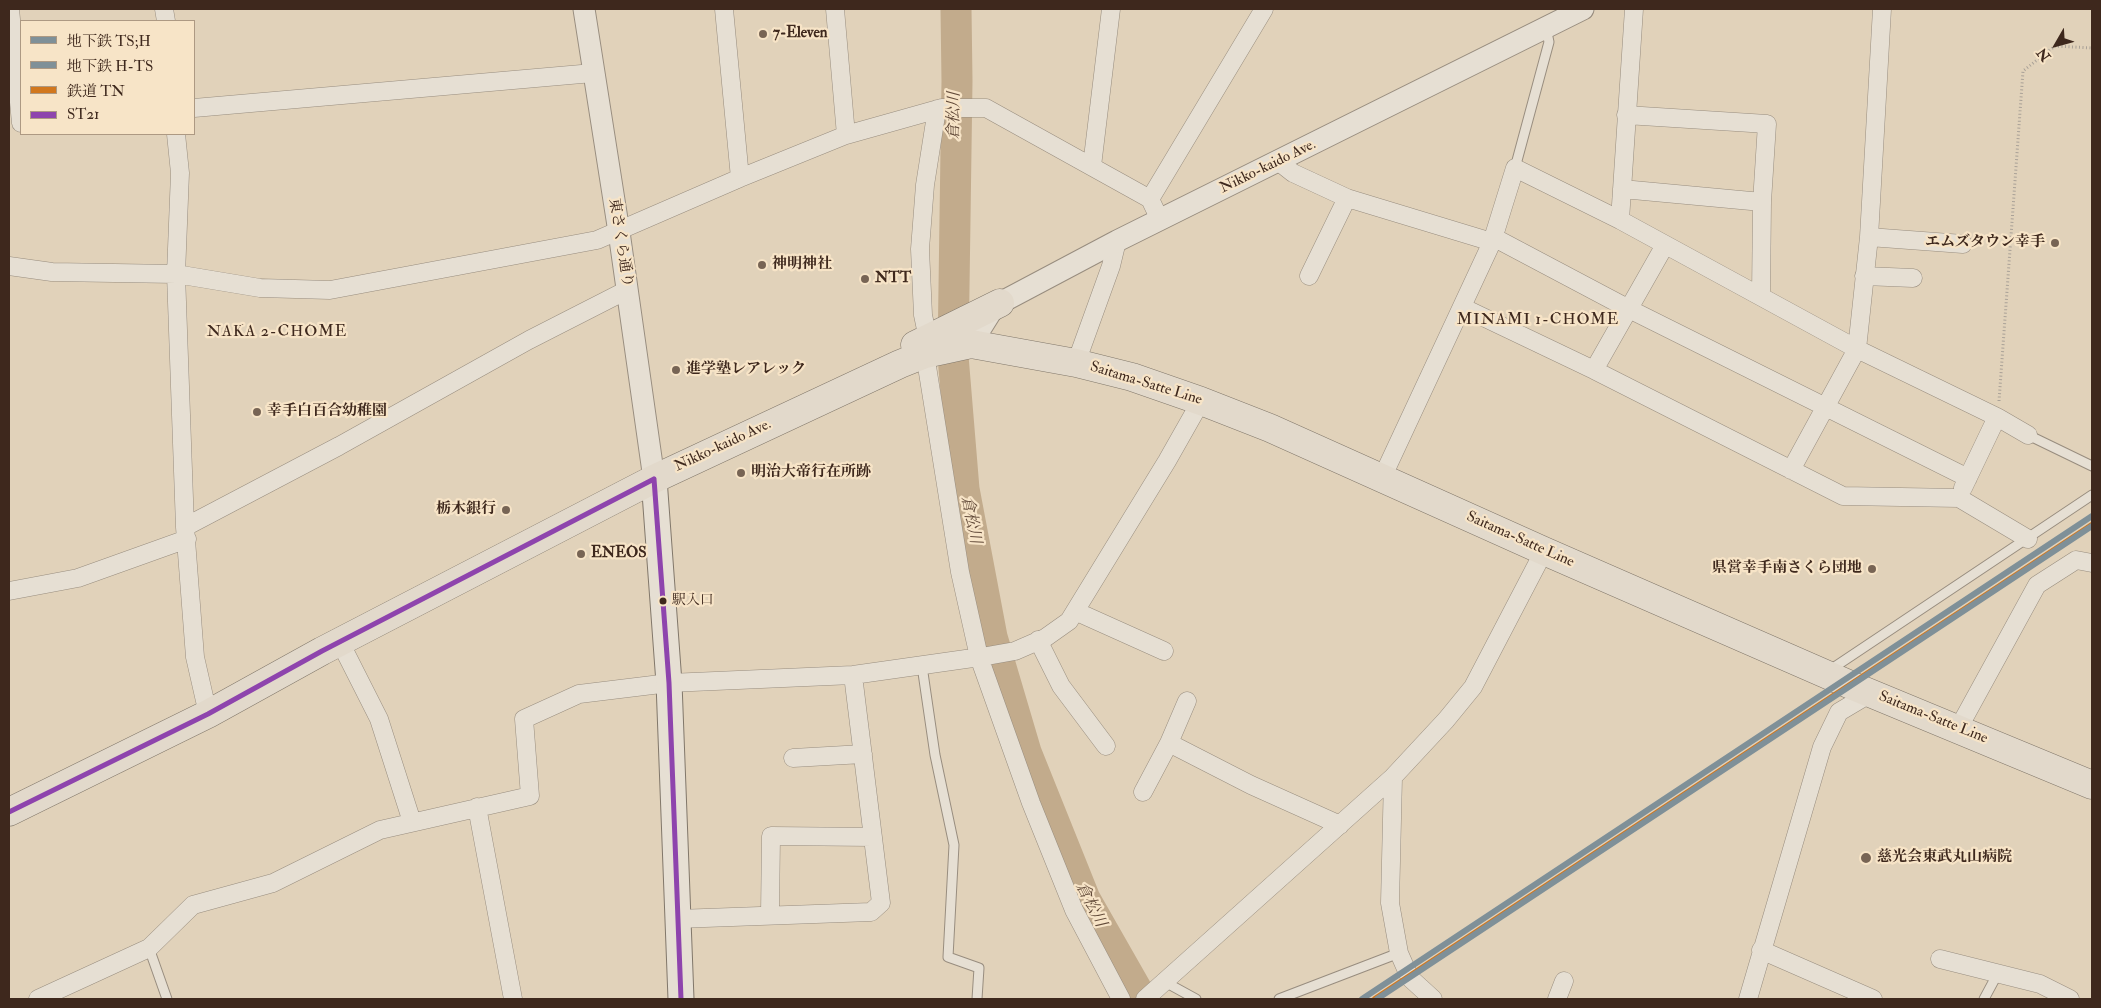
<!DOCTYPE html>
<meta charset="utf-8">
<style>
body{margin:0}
#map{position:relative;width:2101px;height:1008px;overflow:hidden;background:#e1d2ba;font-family:"IM FELL Double Pica","Noto Serif JP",serif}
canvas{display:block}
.frame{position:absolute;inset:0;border:10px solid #3e281d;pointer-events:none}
.legend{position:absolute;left:20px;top:20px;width:175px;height:115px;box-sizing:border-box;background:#f7e4c7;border:1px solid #ad9983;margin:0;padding:6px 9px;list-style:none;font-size:15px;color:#3e281d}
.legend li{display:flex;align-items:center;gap:10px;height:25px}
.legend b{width:25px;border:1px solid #ad9983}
.north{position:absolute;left:2031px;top:20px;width:50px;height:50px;-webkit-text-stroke:4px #f7e4c7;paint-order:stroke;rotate:232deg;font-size:14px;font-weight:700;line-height:20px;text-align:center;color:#3e281d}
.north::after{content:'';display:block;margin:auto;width:18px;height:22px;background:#3e281d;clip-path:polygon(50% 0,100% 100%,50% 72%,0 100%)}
</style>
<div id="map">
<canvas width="2101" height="1008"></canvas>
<div class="frame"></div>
<ul class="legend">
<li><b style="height:6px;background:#7f9098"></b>地下鉄 TS;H</li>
<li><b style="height:6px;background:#7f9098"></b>地下鉄 H-TS</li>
<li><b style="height:6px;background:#d1771e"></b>鉄道 TN</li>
<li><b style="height:6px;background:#8e44ad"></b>ST21</li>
</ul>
<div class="north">N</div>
</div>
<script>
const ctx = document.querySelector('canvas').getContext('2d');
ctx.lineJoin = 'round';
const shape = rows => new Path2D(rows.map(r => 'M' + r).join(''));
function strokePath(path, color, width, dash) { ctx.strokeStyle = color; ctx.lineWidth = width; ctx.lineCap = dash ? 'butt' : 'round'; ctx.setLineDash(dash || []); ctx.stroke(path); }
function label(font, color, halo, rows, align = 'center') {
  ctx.font = font + ' "IM FELL Double Pica","Noto Serif JP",serif'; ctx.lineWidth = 4.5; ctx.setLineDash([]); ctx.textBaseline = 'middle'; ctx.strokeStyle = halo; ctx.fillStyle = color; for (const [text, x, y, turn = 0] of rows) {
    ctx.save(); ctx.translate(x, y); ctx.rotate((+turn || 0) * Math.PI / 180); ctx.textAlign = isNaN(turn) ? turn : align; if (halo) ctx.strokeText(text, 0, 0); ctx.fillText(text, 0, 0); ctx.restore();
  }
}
strokePath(shape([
 [956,9,957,81,953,356,964,489,992,637,1026,752,1085,899,1142,999]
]), '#c2ab8c', 31);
const service = shape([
 [1515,168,1549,42,1546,28],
 [2028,435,2092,466],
 [922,666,935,755,954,845,948,957,979,968,977,999],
 [1830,670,2092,495],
 [149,948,167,999],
 [1165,982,1196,999],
 [1279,999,1399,953],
 [1984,999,1998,973]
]);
const minor = shape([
 [10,9,21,123],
 [164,9,166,21],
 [724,9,740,178],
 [835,9,846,135],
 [194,108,593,73],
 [1626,115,1767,124,1762,202,1761,296],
 [176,134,180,173,176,274,185,527,195,657,208,714],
 [1279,162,1293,173,1347,198,1492,242],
 [1092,166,1111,9],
 [1622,189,1762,202],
 [1150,199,1264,9],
 [1620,220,1634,9],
 [1493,237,1629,309,1968,478],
 [1869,237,1963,244],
 [9,266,52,272,176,274,260,288,330,290,597,240,740,178,846,135,942,108,986,108,1150,199,1160,220],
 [1309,276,1347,198],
 [1864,276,1913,278],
 [1462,307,1594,370,1843,496,1959,498,2028,539],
 [928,339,923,315,920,249,925,185,937,109],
 [925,354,960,572,979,657,1031,803,1074,910,1121,999],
 [1076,363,1111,266,1117,241],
 [1594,370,1665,245],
 [1791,470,1857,349,1869,237,1882,9],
 [1382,478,1492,242,1515,168,1620,220,1857,349,1997,417,2028,435],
 [1963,488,1997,417],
 [185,527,339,446,529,340,627,290],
 [9,591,78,578,187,539],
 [1075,611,1164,651],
 [1038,640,1061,686,1106,746],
 [340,642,379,719,412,822],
 [1958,729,2037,585,2076,560,2092,563],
 [1169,743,1187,701],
 [793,758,863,754],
 [1393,777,1390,903,1399,953,1410,978,1433,999],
 [1143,792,1169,743,1251,785,1340,825],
 [477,807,513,999],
 [770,914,771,836,873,837],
 [677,919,871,912,881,903,853,675],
 [1761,950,1873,999],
 [1940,959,2040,984,2070,999],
 [38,999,149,948,193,905,273,883,380,830,530,796,524,719,579,694,669,683,853,675,987,656,1015,651,1045,638,1069,621,1167,461,1201,401],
 [1145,999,1393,777,1446,720,1473,687,1544,551],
 [1557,999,1564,981],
 [1748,999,1822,747,1839,712,1871,693]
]);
const tertiary = shape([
 [584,9,619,232,654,479],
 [971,344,991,312,1000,303,1117,241,1583,9]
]);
const secondary = shape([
 [654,479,669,683,681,999]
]);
const primary = shape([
 [915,345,1000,303],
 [9,812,208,714,322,651,654,479,900,364,925,354,971,344,1076,363,1132,377,1201,401,1270,428,1544,551,1853,686,2092,785]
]);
strokePath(service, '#988d7f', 11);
strokePath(minor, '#988d7f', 19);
strokePath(tertiary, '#988d7f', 23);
strokePath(secondary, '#81776a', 27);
strokePath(primary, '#81776a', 29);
strokePath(shape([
 [1999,401,2023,71,2055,46,2092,48]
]), '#a9a197', 3, [1, 2.5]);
strokePath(service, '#e6dfd3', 9);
strokePath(minor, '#e6dfd3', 18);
strokePath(tertiary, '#e6dfd3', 21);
strokePath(secondary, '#e6dfd3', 25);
strokePath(primary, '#e2d9cb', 28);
strokePath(shape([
 [654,479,669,683,681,999],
 [9,812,208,714,322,651,654,479]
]), '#8e44ad', 5);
strokePath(shape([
 [1375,999,2092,525]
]), '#d1771e', 6);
strokePath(shape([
 [1362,999,2092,516]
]), '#7f9098', 6);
strokePath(shape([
 [1377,999,2092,526]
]), '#7f9098', 6);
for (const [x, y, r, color] of [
 [763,34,5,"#776454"],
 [2055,243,5,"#776454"],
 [762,265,5,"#776454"],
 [865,279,5,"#776454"],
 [676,370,5,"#776454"],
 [257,412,5,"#776454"],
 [741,473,5,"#776454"],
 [506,510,5,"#776454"],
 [581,554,5,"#776454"],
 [1872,569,5,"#776454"],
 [663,601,4.5,"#3e281d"],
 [1866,858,6,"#776454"]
]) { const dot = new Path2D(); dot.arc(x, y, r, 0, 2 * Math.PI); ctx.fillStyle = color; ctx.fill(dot); strokePath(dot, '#f7e4c7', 2); }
label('14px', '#3e281d', '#f7e4c7', [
 ["駅入口",672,601]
], 'left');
label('bold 15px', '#3e281d', '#f7e4c7', [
 ["7-Eleven",773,34],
 ["エムズタウン幸手",2045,243,"right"],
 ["神明神社",772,265],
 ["NTT",875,279],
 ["進学塾レアレック",686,370],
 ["幸手白百合幼稚園",267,412],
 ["明治大帝行在所跡",751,473],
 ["栃木銀行",496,510,"right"],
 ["ENEOS",591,554],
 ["県営幸手南さくら団地",1862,569,"right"],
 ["慈光会東武丸山病院",1877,858]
], 'left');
label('15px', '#3e281d', '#f7e4c7', [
 ["Nikko-kaido Ave.",1268,167,-26],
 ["東さくら通り",620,243,81],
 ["Saitama-Satte Line",1146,384,17],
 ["Nikko-kaido Ave.",723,446,-25],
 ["Saitama-Satte Line",1520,540,24],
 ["Saitama-Satte Line",1933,718,22]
]);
label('italic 16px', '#624a39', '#f7e4c7', [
 ["倉松川",955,116,-89],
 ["倉松川",970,520,79],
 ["倉松川",1090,905,63]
]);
ctx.letterSpacing = '1px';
label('16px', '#3e281d', '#f7e4c7', [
 ["MINAMI 1-CHOME",1538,321],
 ["NAKA 2-CHOME",277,333]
]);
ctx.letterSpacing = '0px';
</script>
